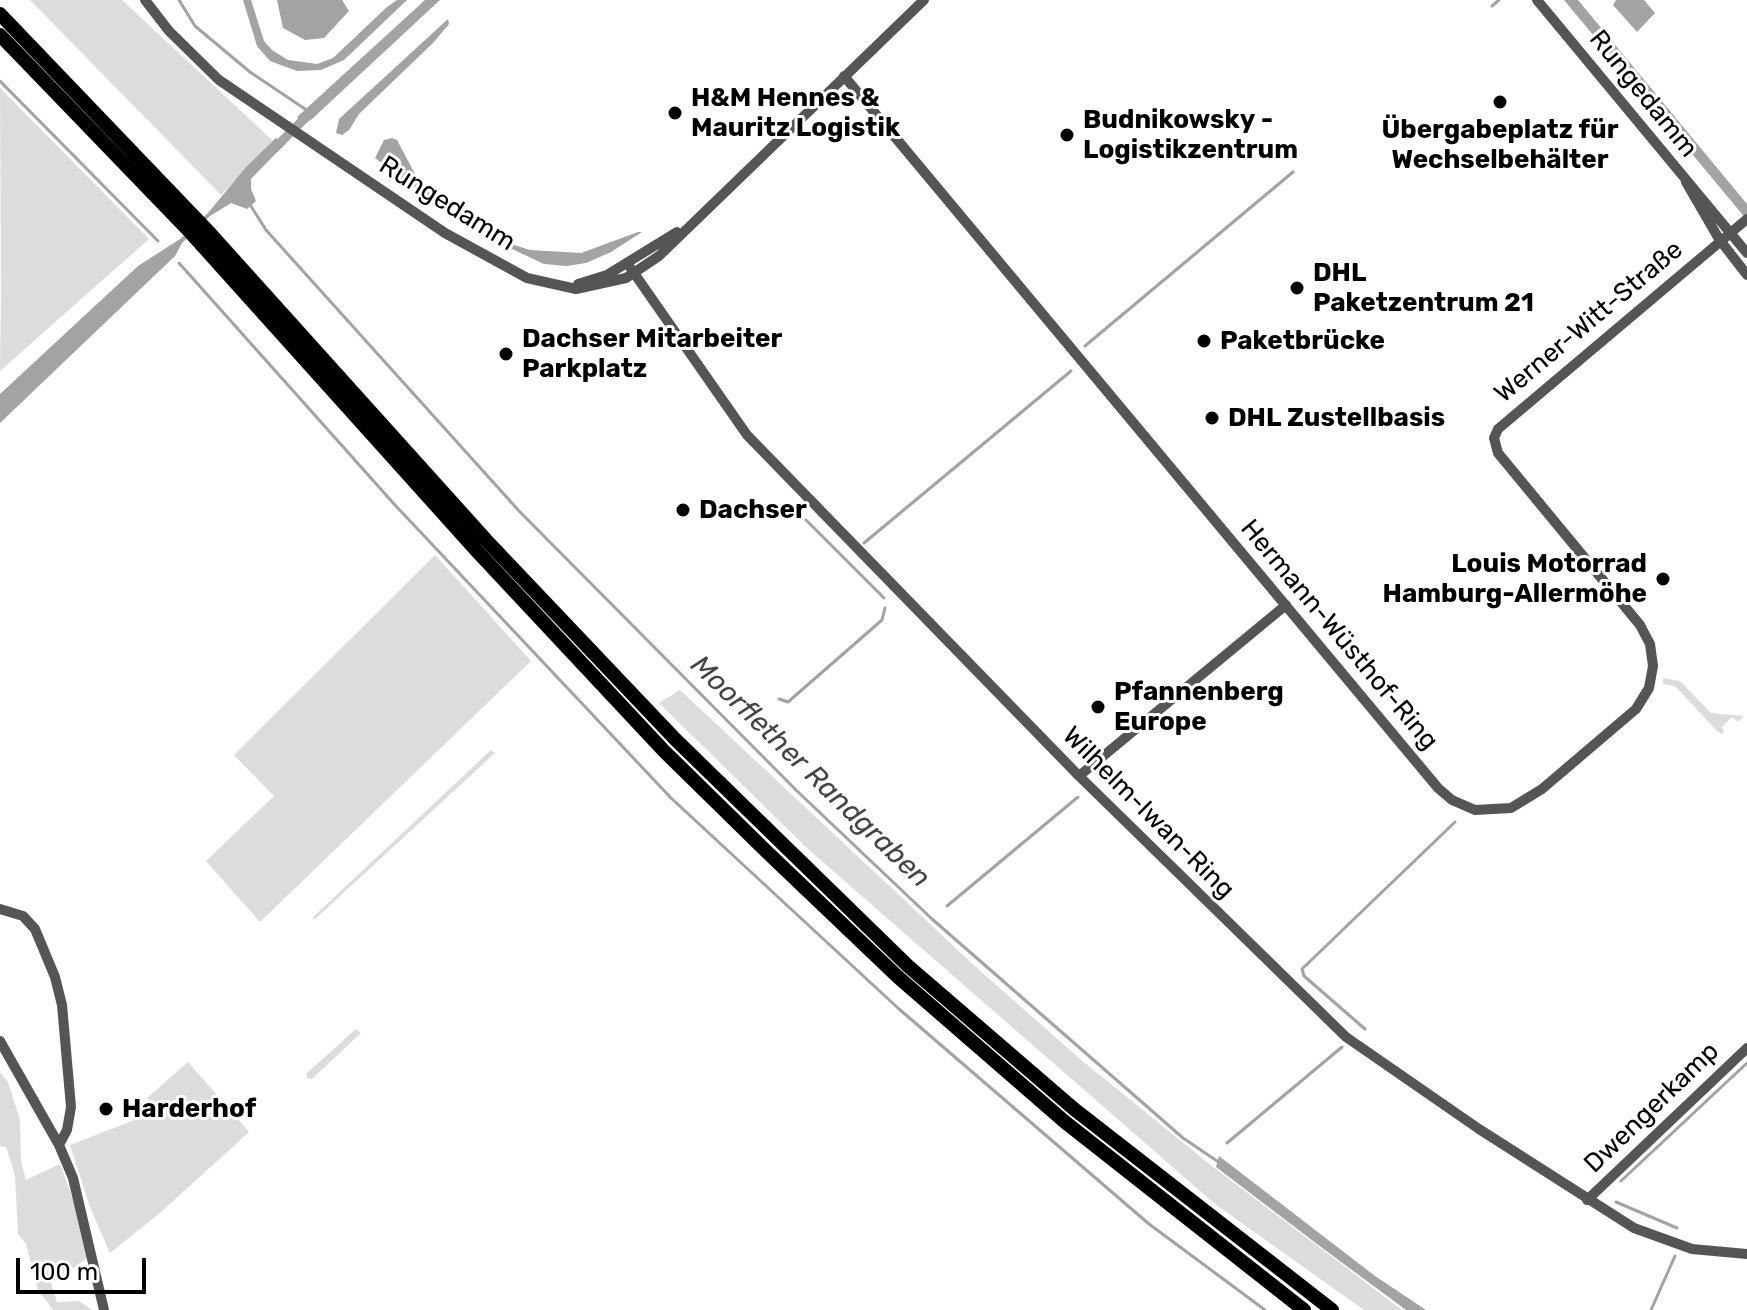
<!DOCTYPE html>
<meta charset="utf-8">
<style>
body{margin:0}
#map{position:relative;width:1747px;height:1310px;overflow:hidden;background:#fff;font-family:Rubik,sans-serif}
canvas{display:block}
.scale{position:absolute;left:16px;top:1258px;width:130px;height:36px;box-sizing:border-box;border:4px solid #000;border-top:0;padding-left:10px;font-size:24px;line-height:28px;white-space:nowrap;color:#000;-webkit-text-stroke:6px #fff;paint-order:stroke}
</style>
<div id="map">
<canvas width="1747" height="1310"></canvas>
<div class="scale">100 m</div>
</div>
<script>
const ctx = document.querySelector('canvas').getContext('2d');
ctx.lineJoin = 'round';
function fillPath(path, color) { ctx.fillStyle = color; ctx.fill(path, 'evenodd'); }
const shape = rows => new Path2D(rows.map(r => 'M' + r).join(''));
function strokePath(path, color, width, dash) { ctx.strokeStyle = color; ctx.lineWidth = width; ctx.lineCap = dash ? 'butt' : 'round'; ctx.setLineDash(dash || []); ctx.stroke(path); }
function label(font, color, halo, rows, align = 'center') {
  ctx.font = font + ' Rubik,sans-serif'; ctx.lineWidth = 6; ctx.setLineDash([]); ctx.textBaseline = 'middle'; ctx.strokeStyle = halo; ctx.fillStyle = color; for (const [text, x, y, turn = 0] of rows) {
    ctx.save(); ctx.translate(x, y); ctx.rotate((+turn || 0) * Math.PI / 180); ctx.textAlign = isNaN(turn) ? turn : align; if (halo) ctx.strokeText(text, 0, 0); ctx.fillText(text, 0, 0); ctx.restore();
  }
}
fillPath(shape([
 [30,0,122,0,273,141,221,195],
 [0,88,149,239,0,371,1,294],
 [435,555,531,661,260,922,206,861,274,796,234,755],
 [1663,678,1680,681,1711,713,1744,716,1738,722,1732,717,1722,727,1724,734,1718,732,1675,686,1663,684],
 [680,690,978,969,1080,1059,1213,1167,1402,1310,1364,1310,1215,1204,809,850,659,703],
 [491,750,495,753,314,920,313,917],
 [356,1029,361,1033,312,1079,307,1078,307,1073],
 [188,1062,249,1132,161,1212,110,1253,90,1207,70,1145,158,1111,147,1098],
 [0,1072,8,1082,20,1120,21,1162,26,1180,60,1164,77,1210,89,1257,51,1283,57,1302,79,1301,92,1310,53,1310,38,1290,26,1244,18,1234,15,1175,6,1147,0,1146]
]), '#dcdcdc');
fillPath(shape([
 [243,0,251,0,264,41,272,50,288,60,317,64,333,58,387,7,397,0,407,0,344,60,321,70,297,71,270,61,257,46],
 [277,0,342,0,349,11,324,38,305,40,283,28],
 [425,0,440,0,312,119,306,123,297,117],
 [1564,0,1578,0,1747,204,1747,220],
 [1616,0,1644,0,1655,13,1637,32,1613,5],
 [448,19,449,24,433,43,359,114,349,130,342,135,336,133,339,119],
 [276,138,285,144,251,179,251,189,256,201,247,209,231,203,210,216,182,243,175,256,0,423,0,394,138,266,180,239,208,213,246,167],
 [392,138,397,140,415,174,433,197,460,221,375,158,384,140],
 [638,232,642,232,611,252,586,263,567,266,544,264,480,234,530,250,581,253],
 [1219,1156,1375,1276,1426,1310,1406,1310,1321,1247,1216,1167]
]), '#a3a3a3');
strokePath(shape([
 [179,0,195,26,250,72,308,111],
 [1492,6,1499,0],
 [0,81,158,241],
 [249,203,266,230,520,512,796,790,932,919,1183,1138,1220,1163],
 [179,263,395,505,671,798,899,1009,1149,1224,1265,1310],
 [1085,346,1293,172],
 [806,520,884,598],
 [864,543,1071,371],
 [779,699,788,702,882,620,885,608],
 [947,906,1078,797],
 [1365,1029,1304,976,1302,969,1455,822],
 [1227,1143,1342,1047],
 [1621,1181,1747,1063],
 [1616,1202,1677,1228],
 [1651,1310,1675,1256]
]), '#a3a3a3', 3);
strokePath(shape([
 [275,148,310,113]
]), '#a3a3a3', 9);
strokePath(shape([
 [145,0,169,31,219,80,445,233,527,278,576,289,626,278,659,256,924,0],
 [1537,0,1747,253],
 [844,76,1438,788,1452,800,1475,810,1511,808,1542,789,1636,709,1649,688,1653,666,1650,644,1640,625,1498,453,1494,438,1498,429,1747,219],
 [1686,182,1719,239,1747,275],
 [627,263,747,435,1079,776,1346,1037,1479,1129,1634,1228,1692,1249,1747,1254],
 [578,284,607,275,677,232],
 [1079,776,1286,605],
 [0,909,23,916,35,929,55,977,62,1005,71,1107,67,1130,59,1145],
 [0,1041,59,1145,73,1178,104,1310],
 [1587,1200,1747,1048]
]), '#555', 10);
strokePath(shape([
 [0,14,206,229,486,540,675,739,908,966,1074,1109,1332,1310],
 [0,35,191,233,476,550,664,751,767,852,898,977,1065,1122,1304,1310]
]), '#000', 14);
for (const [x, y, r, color] of [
 [1500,102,8,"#000"],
 [675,113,8,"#000"],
 [1067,135,8,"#000"],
 [1297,288,8,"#000"],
 [1204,341,8,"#000"],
 [506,354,8,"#000"],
 [1212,418,8,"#000"],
 [683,510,8,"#000"],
 [1663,579,8,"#000"],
 [1098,707,8,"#000"],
 [106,1109,8,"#000"]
]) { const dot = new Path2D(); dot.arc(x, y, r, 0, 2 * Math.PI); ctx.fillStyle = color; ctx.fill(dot); strokePath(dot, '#fff', 3); }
label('26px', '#000', '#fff', [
 ["Rungedamm",1643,94,51],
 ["Rungedamm",447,204,32],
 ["Werner-Witt-Straße",1589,322,-40],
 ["Hermann-Wüsthof-Ring",1339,635,50],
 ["Wilhelm-Iwan-Ring",1148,813,45],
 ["Dwengerkamp",1652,1108,-44]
]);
label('bold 26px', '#000', '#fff', [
 ["H&M Hennes &",691,98],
 ["Mauritz Logistik",691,128],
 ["Budnikowsky -",1083,120],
 ["Logistikzentrum",1083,150],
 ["Übergabeplatz für",1500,130,"center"],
 ["Wechselbehälter",1500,160,"center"],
 ["DHL",1313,273],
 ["Paketzentrum 21",1313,303],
 ["Dachser Mitarbeiter",522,339],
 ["Parkplatz",522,369],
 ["Paketbrücke",1220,341],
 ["DHL Zustellbasis",1228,418],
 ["Dachser",699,510],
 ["Louis Motorrad",1647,564,"right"],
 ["Hamburg-Allermöhe",1647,594,"right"],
 ["Pfannenberg",1114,692],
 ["Europe",1114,722],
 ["Harderhof",122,1109]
], 'left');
label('italic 28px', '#444', '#fff', [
 ["Moorflether Randgraben",810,772,44]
]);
</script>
